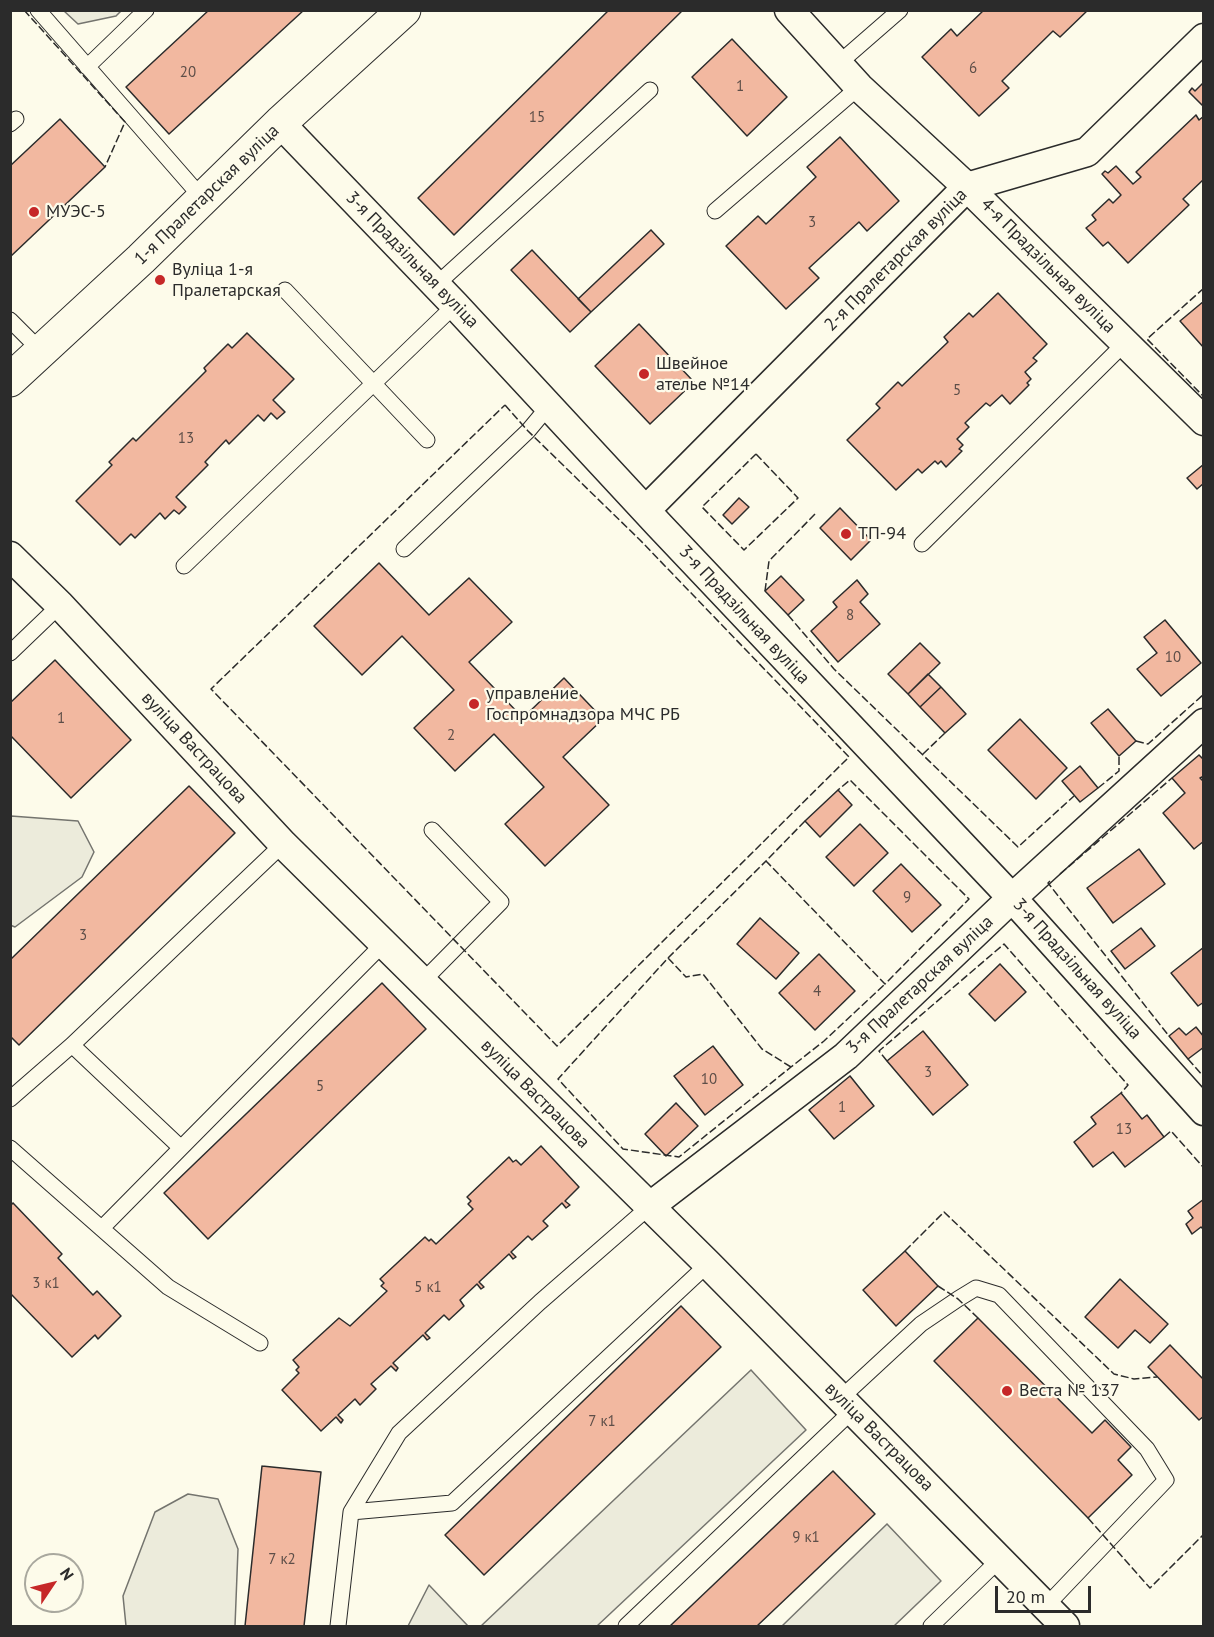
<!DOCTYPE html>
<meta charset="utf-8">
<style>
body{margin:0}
#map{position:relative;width:1214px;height:1637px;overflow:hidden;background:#fdfbea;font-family:"PT Sans",sans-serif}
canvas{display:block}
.frame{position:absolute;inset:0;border:12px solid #2b2b2b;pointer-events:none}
.north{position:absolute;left:24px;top:1553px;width:60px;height:60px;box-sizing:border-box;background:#fdfbea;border:2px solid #a9a89e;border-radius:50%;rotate:55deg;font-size:16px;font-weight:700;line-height:24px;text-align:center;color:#2b2b2b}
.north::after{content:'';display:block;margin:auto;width:21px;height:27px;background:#c62828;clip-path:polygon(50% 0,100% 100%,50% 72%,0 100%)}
.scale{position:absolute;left:995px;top:1586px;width:96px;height:27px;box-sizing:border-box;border:3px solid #2b2b2b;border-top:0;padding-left:8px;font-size:18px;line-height:21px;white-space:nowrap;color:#2b2b2b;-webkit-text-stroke:4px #fdfbea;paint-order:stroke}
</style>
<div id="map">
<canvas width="1214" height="1637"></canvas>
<div class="frame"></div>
<div class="north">N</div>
<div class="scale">20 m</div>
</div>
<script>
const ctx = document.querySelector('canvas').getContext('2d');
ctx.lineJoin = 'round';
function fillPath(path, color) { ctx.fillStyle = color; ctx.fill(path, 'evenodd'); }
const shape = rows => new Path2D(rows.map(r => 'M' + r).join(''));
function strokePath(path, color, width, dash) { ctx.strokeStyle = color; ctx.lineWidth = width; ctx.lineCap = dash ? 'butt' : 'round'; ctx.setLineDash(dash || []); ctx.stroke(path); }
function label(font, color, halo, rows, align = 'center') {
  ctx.font = font + ' "PT Sans",sans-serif'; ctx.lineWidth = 4.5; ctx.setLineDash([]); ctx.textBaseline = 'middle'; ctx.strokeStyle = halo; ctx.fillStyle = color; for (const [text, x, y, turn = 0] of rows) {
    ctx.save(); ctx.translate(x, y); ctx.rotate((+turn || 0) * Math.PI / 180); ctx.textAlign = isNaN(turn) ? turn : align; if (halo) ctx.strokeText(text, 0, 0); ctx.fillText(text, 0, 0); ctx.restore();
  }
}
const green = shape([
 [64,11,121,11,116,16,78,24,64,11],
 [11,816,78,821,94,852,82,877,15,927,10,925,11,816],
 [751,1370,806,1430,597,1626,481,1626,751,1370],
 [188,1494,218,1499,238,1549,235,1626,126,1626,123,1596,155,1512,188,1494],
 [887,1524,941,1581,894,1626,782,1626,887,1524],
 [429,1585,468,1626,408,1626,429,1585]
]);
fillPath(green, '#ecebdb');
strokePath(green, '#74746e', 1.5);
const building = shape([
 [209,10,304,10,169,134,126,87,209,10],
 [609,10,683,10,454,235,418,198,609,10],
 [984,10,1088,10,1060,37,1053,31,1002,81,1009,88,979,116,922,57,951,29,957,36,984,10],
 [732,39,787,97,747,136,692,77,732,39],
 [1203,83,1204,83,1204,107,1189,92,1192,88,1195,91,1203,83],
 [1196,115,1199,120,1204,116,1204,179,1183,199,1189,205,1128,263,1108,242,1103,246,1086,228,1096,220,1092,215,1109,199,1113,203,1121,195,1102,174,1105,171,1108,173,1116,166,1133,184,1141,177,1136,172,1196,115],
 [60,119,105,167,10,257,10,166,60,119],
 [840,137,899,201,867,231,859,222,809,268,819,278,786,309,726,246,758,216,766,224,816,177,807,167,840,137],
 [651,230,664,244,591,312,578,299,651,230],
 [532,250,591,312,570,332,511,270,532,250],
 [998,293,1047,344,1033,358,1037,361,1025,372,1031,379,1027,383,1029,385,1010,404,1002,395,990,406,986,403,965,423,969,427,957,439,963,445,959,449,962,451,946,467,941,461,938,464,935,461,922,473,918,469,896,490,847,440,880,408,876,404,898,382,902,386,948,342,944,337,969,313,973,317,998,293],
 [1204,301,1204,348,1180,321,1204,301],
 [639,324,694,382,650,424,595,366,639,324],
 [247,333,294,379,273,400,285,412,277,419,271,413,264,421,258,415,229,444,226,440,205,462,208,465,176,497,186,507,179,514,174,510,165,519,160,513,135,538,131,534,120,545,76,501,112,465,109,462,133,438,136,441,206,371,204,368,228,344,232,348,247,333],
 [1204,464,1204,483,1197,489,1187,478,1204,464],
 [739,498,749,507,732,524,723,515,739,498],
 [840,508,871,540,851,560,820,528,840,508],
 [379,563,429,615,469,578,512,622,469,662,523,718,564,678,603,719,563,757,609,805,545,866,505,824,544,787,494,734,455,771,414,728,454,690,402,636,362,675,314,626,379,563],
 [781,576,804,600,788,615,765,591,781,576],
 [857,580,868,594,860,602,880,624,838,662,811,631,837,607,833,602,857,580],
 [1165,620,1201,663,1161,696,1137,669,1157,653,1144,637,1165,620],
 [920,643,940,663,908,694,888,674,920,643],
 [55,660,131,740,71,798,10,735,10,703,55,660],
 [928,674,941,687,920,707,908,694,928,674],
 [941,687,966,714,945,733,920,707,941,687],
 [1108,709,1136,741,1119,756,1091,723,1108,709],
 [1020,719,1067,768,1036,799,988,750,1020,719],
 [1199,755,1204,760,1204,776,1200,778,1204,782,1204,841,1194,849,1163,813,1185,793,1172,778,1199,755],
 [1080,766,1098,788,1080,802,1062,781,1080,766],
 [189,786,235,833,19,1045,10,1036,10,960,189,786],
 [838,790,852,805,820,837,805,821,838,790],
 [860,824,888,853,854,886,826,857,860,824],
 [1139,849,1165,884,1113,923,1087,888,1139,849],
 [901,864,941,905,912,932,873,891,901,864],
 [760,918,799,953,776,979,737,944,760,918],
 [1141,928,1155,946,1125,969,1111,951,1141,928],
 [1204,947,1204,1002,1198,1006,1171,973,1204,947],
 [819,954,855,991,815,1030,779,993,819,954],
 [1000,964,1026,992,995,1021,969,994,1000,964],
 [382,983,426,1029,208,1239,164,1193,382,983],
 [1196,1027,1204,1037,1204,1047,1188,1059,1169,1036,1179,1028,1186,1035,1196,1027],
 [923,1031,968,1085,933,1115,887,1061,923,1031],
 [713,1046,743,1085,705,1115,674,1076,713,1046],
 [850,1076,874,1106,834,1139,809,1110,850,1076],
 [1121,1093,1142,1119,1147,1115,1164,1137,1125,1167,1113,1152,1093,1167,1074,1142,1096,1124,1091,1117,1121,1093],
 [676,1103,698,1126,666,1156,645,1134,676,1103],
 [541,1146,579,1187,565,1201,570,1205,566,1208,562,1203,543,1221,548,1226,541,1232,532,1240,528,1236,511,1252,516,1257,513,1259,509,1254,479,1282,484,1287,481,1289,477,1284,460,1300,464,1306,449,1320,444,1315,425,1333,430,1338,427,1340,423,1335,393,1363,398,1368,396,1371,391,1366,371,1384,376,1389,360,1405,355,1399,338,1415,343,1420,341,1423,336,1417,321,1431,282,1390,299,1373,296,1370,299,1367,293,1360,339,1318,350,1326,387,1291,381,1286,384,1283,380,1279,425,1237,429,1241,431,1239,436,1244,473,1209,468,1204,471,1201,467,1197,509,1157,513,1162,516,1160,521,1165,541,1146],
 [1204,1199,1204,1230,1201,1227,1192,1234,1186,1224,1193,1218,1188,1211,1204,1199],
 [13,1203,62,1254,58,1258,75,1276,93,1295,97,1291,121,1316,98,1339,95,1335,72,1357,10,1293,10,1206,13,1203],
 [905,1251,938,1286,896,1326,863,1290,905,1251],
 [1120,1279,1168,1324,1150,1343,1135,1330,1118,1348,1085,1317,1120,1279],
 [681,1306,721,1347,484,1575,445,1535,681,1306],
 [978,1318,1092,1433,1105,1420,1131,1447,1118,1460,1132,1475,1088,1518,934,1361,978,1318],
 [1170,1345,1204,1380,1204,1416,1199,1420,1148,1367,1170,1345],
 [262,1466,321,1472,304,1626,245,1626,262,1466],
 [833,1471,875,1514,757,1626,670,1626,833,1471]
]);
fillPath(building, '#f2b8a0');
strokePath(building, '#2b2b2b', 1.5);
const service = shape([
 [38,10,203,199],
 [838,64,900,10],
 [87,67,146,10],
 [10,124,16,119],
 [715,211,859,87],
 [436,285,650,90],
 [285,290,427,440],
 [10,320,41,351],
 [922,544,1125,343],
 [404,549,528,431,548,407],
 [184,566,455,305],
 [10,653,60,605],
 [422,982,501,902,432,830],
 [72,1045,181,1148,383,944],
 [10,1099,72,1045,283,844],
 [10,1148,168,1287,260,1343],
 [102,1228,181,1148],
 [841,1398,921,1324,958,1299,976,1288,999,1295,1147,1449,1166,1480,1046,1606],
 [351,1512,452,1503,708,1264],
 [338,1626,351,1512,399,1433,540,1302,649,1207],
 [626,1626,853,1410],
 [931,1626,1000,1559]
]);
const minor = shape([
 [789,10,859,87,967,187,1204,421],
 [280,123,455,305,659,525,1012,898,1204,1111],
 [646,510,967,187,1087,152,1204,38],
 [10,556,60,605,283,844,708,1264,1065,1626],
 [649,1207,846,1056,1012,898,1204,723]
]);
const secondary = shape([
 [10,380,141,259,280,123,404,10]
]);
strokePath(service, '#2b2b2b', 17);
strokePath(minor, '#2b2b2b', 31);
strokePath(secondary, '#2b2b2b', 35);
strokePath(service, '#fdfbea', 15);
strokePath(minor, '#fdfbea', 28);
strokePath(secondary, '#fdfbea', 33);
strokePath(shape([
 [24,10,125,122,105,167],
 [1204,288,1147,339,1204,397],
 [505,405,528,431,640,540,849,757,557,1046,211,689,505,405],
 [756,454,798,498,744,550,702,507,756,454],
 [765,591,769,561,816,513],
 [788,615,834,669,1018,847,1074,796],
 [1136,741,1148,744,1204,694],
 [923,754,945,733],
 [1098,788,1119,771,1119,756],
 [805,821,766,861,885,984,969,899,850,780,838,790],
 [1060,874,1172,778],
 [1050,881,1048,883,1169,1036],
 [668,958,766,861],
 [1188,1059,1204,1077],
 [887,1061,879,1051,1004,944,1128,1085,1121,1093],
 [791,1067,762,1049,703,974,686,977,668,958,558,1079,623,1149,679,1157,791,1067,824,1041,885,984],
 [1164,1137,1171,1131,1204,1168],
 [905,1251,944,1212,1114,1374,1134,1379,1157,1377],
 [938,1286,958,1299,978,1318],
 [1088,1518,1150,1588,1204,1534]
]), '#2b2b2b', 1.5, [8, 3]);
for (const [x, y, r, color] of [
 [34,212,6,"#c62828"],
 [160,280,6,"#c62828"],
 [644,374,6,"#c62828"],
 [846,534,6,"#c62828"],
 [474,704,6,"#c62828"],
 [1007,1391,6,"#c62828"]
]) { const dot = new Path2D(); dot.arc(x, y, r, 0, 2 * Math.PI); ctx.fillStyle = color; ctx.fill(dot); strokePath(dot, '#fdfbea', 2); }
label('15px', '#5d4e48', null, [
 ["6",973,69],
 ["20",188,73],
 ["1",740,87],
 ["15",537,118],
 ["3",812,223],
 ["5",957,391],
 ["13",186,439],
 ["8",850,616],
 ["10",1173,658],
 ["1",61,719],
 ["2",451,736],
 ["9",907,898],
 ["3",83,936],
 ["4",817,992],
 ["3",928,1073],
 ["10",709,1080],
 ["5",320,1087],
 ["1",842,1108],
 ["13",1124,1130],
 ["3 к1",46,1284],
 ["5 к1",428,1288],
 ["7 к1",602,1422],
 ["9 к1",806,1538],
 ["7 к2",282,1560]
]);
label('18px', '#2b2b2b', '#fdfbea', [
 ["1-я Пралетарская вуліца",207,195,-44],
 ["3-я Прадзільная вуліца",412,260,46],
 ["2-я Пралетарская вуліца",896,260,-45],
 ["4-я Прадзільная вуліца",1048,266,45],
 ["3-я Прадзільная вуліца",744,615,47],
 ["вуліца Вастрацова",194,748,47],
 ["3-я Прадзільная вуліца",1077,969,48],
 ["3-я Пралетарская вуліца",920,985,-43],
 ["вуліца Вастрацова",535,1094,45],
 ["вуліца Вастрацова",879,1437,45]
]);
label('18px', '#2b2b2b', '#fdfbea', [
 ["МУЭС-5",46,212],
 ["Вуліца 1-я",172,270],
 ["Пралетарская",172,291],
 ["Швейное",656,364],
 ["ателье №14",656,385],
 ["ТП-94",858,534],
 ["управление",486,694],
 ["Госпромнадзора МЧС РБ",486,715],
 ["Веста № 137",1019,1391]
], 'left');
</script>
